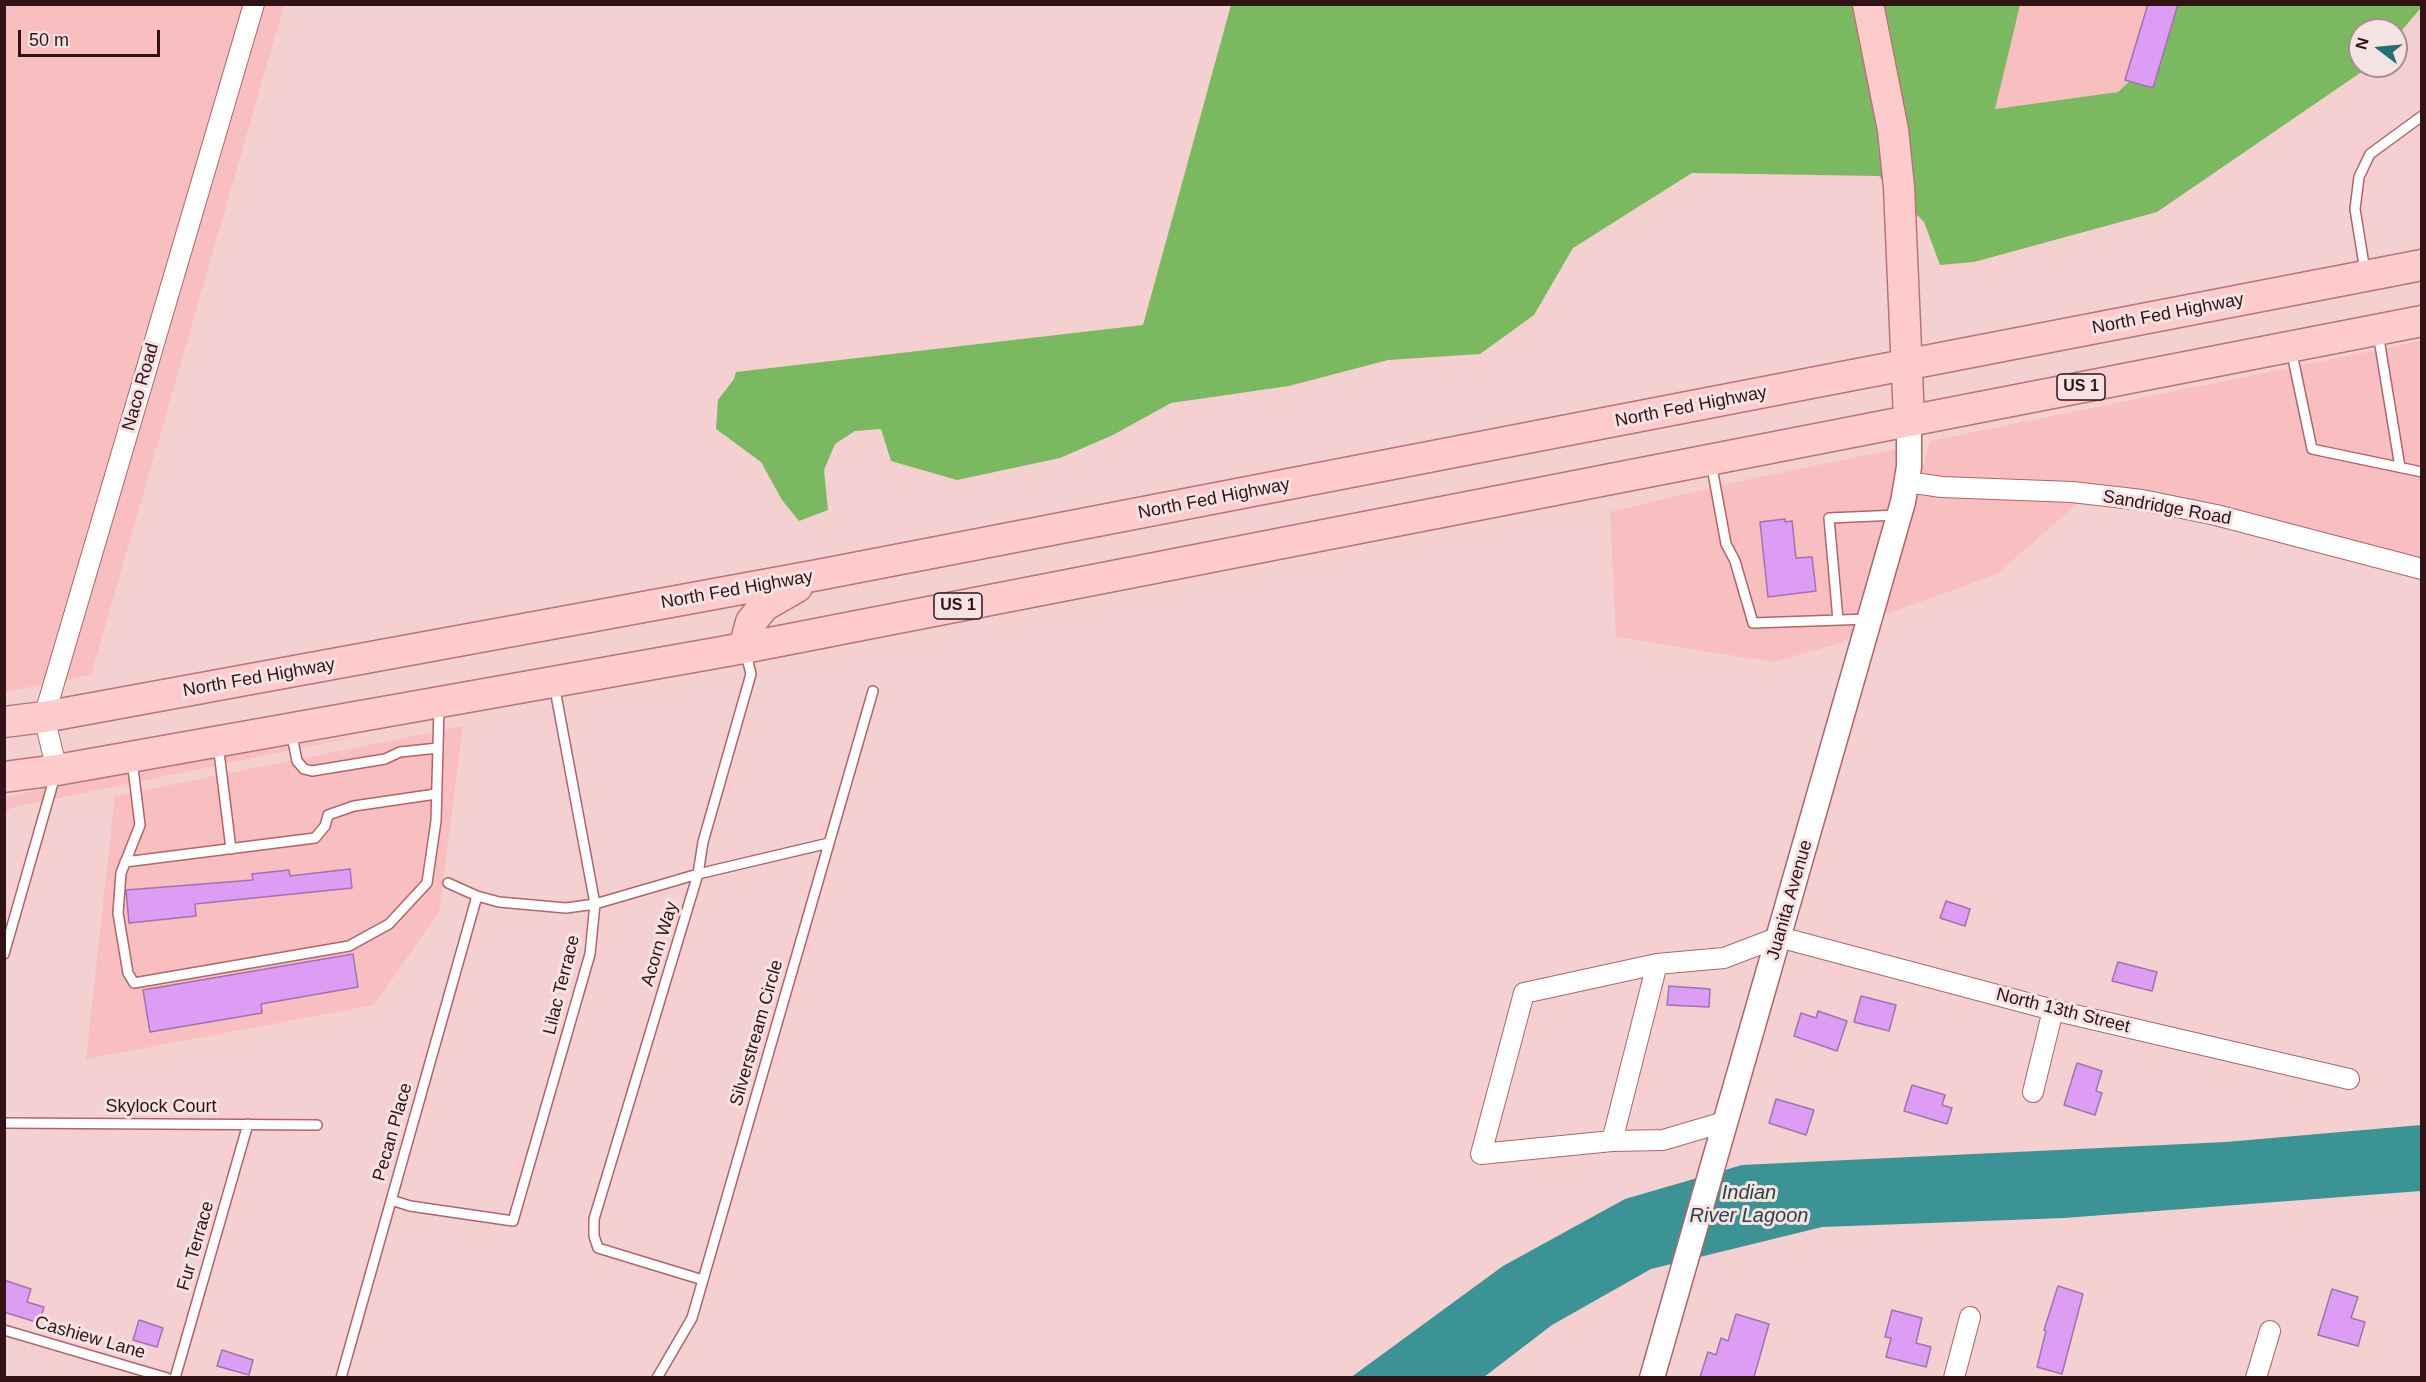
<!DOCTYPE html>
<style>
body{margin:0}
#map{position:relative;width:2426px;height:1382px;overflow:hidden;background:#f4d0d1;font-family:Arial,sans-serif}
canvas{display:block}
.frame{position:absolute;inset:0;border:6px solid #311315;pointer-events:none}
.north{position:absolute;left:2348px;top:18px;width:60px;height:60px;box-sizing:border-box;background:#f5e2e2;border:2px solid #a78f90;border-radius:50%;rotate:286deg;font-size:16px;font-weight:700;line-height:24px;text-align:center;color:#311315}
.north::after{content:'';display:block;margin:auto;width:21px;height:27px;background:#247071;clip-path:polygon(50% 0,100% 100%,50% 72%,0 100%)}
.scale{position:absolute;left:18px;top:30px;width:142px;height:27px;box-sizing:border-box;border:3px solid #311315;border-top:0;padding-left:8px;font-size:18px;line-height:21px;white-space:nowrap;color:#311315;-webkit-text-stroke:4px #f5e2e2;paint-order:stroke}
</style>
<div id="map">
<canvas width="2426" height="1382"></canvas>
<div class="frame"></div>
<div class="north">N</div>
<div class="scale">50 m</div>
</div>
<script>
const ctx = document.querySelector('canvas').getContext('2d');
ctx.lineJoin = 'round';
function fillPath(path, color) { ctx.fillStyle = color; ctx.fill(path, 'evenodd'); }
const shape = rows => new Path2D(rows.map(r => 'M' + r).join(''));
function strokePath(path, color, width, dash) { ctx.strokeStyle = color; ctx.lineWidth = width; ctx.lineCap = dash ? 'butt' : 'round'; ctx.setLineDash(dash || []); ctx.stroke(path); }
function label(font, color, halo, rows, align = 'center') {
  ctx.font = font + ' Arial,sans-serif'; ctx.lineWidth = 6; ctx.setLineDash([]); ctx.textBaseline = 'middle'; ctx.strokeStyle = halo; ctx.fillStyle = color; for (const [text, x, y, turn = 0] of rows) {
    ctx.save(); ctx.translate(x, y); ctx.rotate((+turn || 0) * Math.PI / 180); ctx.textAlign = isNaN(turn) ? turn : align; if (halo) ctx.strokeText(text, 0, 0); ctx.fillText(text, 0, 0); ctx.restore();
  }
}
fillPath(shape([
 [5,5,284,5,91,675,5,692],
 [2020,5,2174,5,2161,52,2118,92,1994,109],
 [2421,341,2421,559,2218,505,2143,490,2073,482,1942,477,1921,474,1930,441],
 [1906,447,1852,635,1841,643,1773,662,1616,637,1610,512,1745,480],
 [1916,493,1940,497,2079,502,1997,574,1881,616],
 [463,726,439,912,374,1005,86,1059,115,796],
 [364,735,11,808,5,813,5,797,143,768]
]), '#f8bec0');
fillPath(shape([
 [1231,5,2020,5,1995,109,2118,92,2161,52,2174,5,2421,5,2421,8,2396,37,2396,30,2360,30,2360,66,2367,66,2360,73,2157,212,1974,262,1940,265,1924,222,1879,176,1692,173,1573,248,1534,315,1480,354,1388,360,1289,386,1171,403,1113,435,1060,458,957,480,891,461,881,429,855,431,835,444,824,470,828,510,799,521,782,500,761,462,716,429,718,400,734,379,736,372,1143,325]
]), '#7ab95f');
fillPath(shape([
 [2421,1125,2421,1191,2064,1218,1822,1227,1651,1269,1552,1325,1484,1377,1350,1378,1503,1266,1625,1199,1742,1165,2226,1142]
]), '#3b9395');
const building = shape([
 [2148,4,2178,4,2153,88,2125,80,2148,4],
 [1785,519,1785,522,1792,521,1796,558,1812,557,1816,591,1768,597,1760,522,1785,519],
 [350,869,352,888,195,904,196,916,129,923,126,890,253,880,252,874,289,870,290,876,350,869],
 [1946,901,1970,909,1965,926,1940,918,1946,901],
 [353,954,358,987,261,1004,262,1013,150,1032,143,990,353,954],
 [2118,962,2157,972,2152,991,2112,981,2118,962],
 [1669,986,1710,989,1709,1007,1667,1005,1669,986],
 [1861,996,1896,1005,1889,1031,1854,1022,1861,996],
 [1818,1011,1847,1021,1837,1051,1794,1036,1801,1013,1816,1018,1818,1011],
 [2077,1063,2102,1071,2096,1091,2102,1093,2095,1115,2064,1105,2077,1063],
 [1912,1085,1945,1095,1942,1105,1952,1108,1947,1124,1904,1111,1912,1085],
 [1776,1099,1814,1110,1806,1135,1769,1123,1776,1099],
 [4,1280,31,1289,27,1302,44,1307,39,1323,4,1312,4,1280],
 [2058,1286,2083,1294,2062,1374,2037,1367,2046,1331,2044,1330,2058,1286],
 [2332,1289,2358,1297,2351,1318,2365,1322,2358,1346,2318,1335,2332,1289],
 [1892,1310,1922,1318,1916,1343,1931,1347,1926,1367,1886,1357,1891,1338,1885,1337,1892,1310],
 [1736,1314,1769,1324,1754,1377,1700,1377,1708,1352,1716,1355,1721,1338,1728,1341,1736,1314],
 [139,1320,163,1328,157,1347,133,1340,139,1320],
 [222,1350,253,1360,249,1375,217,1366,222,1350]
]);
fillPath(building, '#de9df5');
strokePath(building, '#9f73af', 1.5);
const service = shape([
 [2365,271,2355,209,2359,177,2370,154,2422,116],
 [2378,333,2400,467],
 [2291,349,2312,449,2422,472],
 [1711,462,1726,544,1735,561,1753,623,1869,619],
 [1838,620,1829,518,1897,515],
 [291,731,297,761,304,769,312,771,385,759,400,752,438,748],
 [218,744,231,849],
 [132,760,140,825,121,873,118,913,128,973,134,983,349,946,389,924,427,883,436,821,439,708],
 [125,862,315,838,325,826,328,815,354,806,436,794],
 [448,883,477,896,499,902,566,908,595,904,698,874,829,843],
 [4,954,55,776],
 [4,1123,317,1125],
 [391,1200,410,1206,513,1221,590,954,595,904,554,684],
 [703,1280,598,1248,594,1236,594,1219,698,874,703,842,751,674,745,650],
 [4,1330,167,1378],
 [175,1378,248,1124],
 [341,1378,477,896],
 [657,1378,692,1318,873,691]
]);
const minor = shape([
 [1907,482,1942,487,2072,492,2142,500,2216,515,2422,569],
 [57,770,44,717,254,4],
 [2033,1092,2053,1010],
 [1724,1122,1663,1140,1612,1141,1481,1154,1524,993,1657,964,1724,958,1779,937,2053,1010,2349,1079],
 [1612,1141,1657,964],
 [1954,1378,1970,1317],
 [2256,1378,2270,1331]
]);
const tertiary = shape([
 [1652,1378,1903,502,1909,467,1909,419]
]);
const primary = shape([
 [1868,4,1893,130,1899,187,1909,419],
 [744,648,751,622,764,606,797,587],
 [4,722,44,717,818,575,2422,265],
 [4,777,57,770,744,648,2422,321]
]);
strokePath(service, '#b26468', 12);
strokePath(minor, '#b26468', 22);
strokePath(tertiary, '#b26468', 27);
strokePath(primary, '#b67477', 33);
strokePath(service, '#fff', 9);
strokePath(minor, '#fff', 20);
strokePath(tertiary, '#fff', 24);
strokePath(primary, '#fecbcd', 30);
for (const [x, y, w] of [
 [2081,387,48],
 [958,606,48]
]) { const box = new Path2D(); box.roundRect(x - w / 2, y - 13, w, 26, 4.5); ctx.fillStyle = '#f5e2e2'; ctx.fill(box); strokePath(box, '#311315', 1.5); }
label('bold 16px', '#311315', null, [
 ["US 1",2081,387],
 ["US 1",958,606]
]);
label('18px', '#311315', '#f5e2e2', [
 ["North Fed Highway",2168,314,-11],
 ["Naco Road",141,387,-74],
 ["North Fed Highway",1691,407,-11],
 ["North Fed Highway",1214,499,-11],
 ["Sandridge Road",2167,508,10],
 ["North Fed Highway",737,590,-10],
 ["North Fed Highway",259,678,-10],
 ["Juanita Avenue",1790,900,-74],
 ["Acorn Way",660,944,-73],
 ["Lilac Terrace",562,985,-76],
 ["North 13th Street",2063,1011,14],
 ["Silverstream Circle",757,1033,-74],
 ["Skylock Court",161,1107],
 ["Pecan Place",393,1132,-74],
 ["Fur Terrace",196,1246,-74],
 ["Cashiew Lane",90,1338,16]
]);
label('italic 20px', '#284444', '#f5e2e2', [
 ["Indian",1749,1193],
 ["River Lagoon",1749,1216]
]);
</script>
